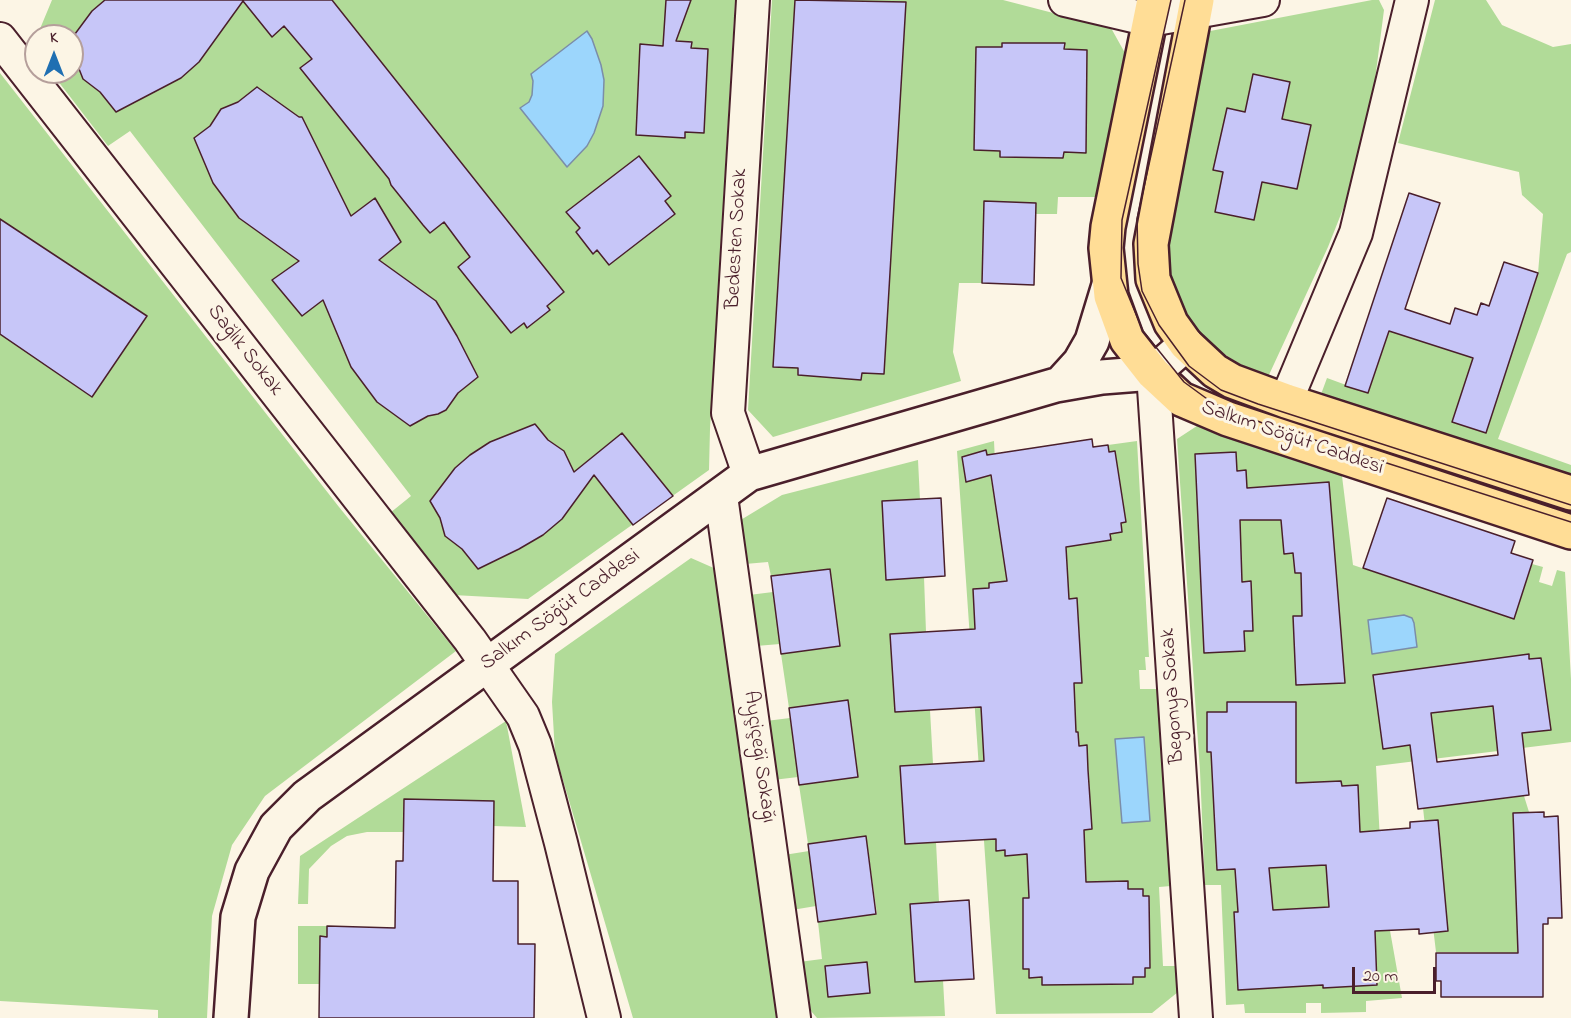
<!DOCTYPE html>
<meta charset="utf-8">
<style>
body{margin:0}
#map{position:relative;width:1571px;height:1018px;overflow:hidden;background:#fcf5e5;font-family:"Indie Flower",sans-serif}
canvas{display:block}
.north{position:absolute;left:24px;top:24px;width:60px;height:60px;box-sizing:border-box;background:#fcf5e5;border:2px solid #b59f9b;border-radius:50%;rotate:0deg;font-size:16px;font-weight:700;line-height:24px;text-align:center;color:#4a1f2b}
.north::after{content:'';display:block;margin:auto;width:21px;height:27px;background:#1f6fb2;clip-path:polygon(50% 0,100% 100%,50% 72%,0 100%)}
.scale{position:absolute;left:1352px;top:967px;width:84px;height:27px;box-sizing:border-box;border:3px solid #4a1f2b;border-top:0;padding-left:8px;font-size:18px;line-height:21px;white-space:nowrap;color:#4a1f2b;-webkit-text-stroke:4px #fcf5e5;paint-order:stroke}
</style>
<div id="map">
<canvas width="1571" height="1018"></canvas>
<div class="north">K</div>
<div class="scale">20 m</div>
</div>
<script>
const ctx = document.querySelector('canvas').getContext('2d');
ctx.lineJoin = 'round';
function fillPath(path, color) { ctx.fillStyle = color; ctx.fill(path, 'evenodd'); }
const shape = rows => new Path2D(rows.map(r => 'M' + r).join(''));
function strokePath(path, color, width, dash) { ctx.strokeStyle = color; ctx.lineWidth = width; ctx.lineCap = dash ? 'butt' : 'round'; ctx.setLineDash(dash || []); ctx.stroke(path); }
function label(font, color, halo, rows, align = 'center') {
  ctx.font = font + ' "Indie Flower",sans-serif'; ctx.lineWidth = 6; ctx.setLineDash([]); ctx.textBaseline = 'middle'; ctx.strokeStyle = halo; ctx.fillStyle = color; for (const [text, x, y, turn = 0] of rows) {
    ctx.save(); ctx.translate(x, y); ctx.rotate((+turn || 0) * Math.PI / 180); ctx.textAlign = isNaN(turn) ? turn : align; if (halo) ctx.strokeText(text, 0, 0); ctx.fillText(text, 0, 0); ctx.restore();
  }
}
fillPath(shape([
 [52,0,735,0,710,429,709,470,528,599,453,595,390,513,411,496,130,131,108,146,51,72,72,72,72,36,37,36],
 [772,0,1003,0,1111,28,1130,62,1104,197,1058,197,1057,214,1035,214,1035,203,984,202,982,283,959,283,953,352,961,381,773,437,748,410],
 [1372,0,1379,0,1384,10,1373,95,1345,204,1328,247,1268,377,1244,367,1212,346,1184,313,1167,277,1166,243,1205,32],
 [1435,0,1486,0,1502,25,1553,47,1571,44,1571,252,1567,254,1498,439,1571,465,1571,480,1320,397,1327,378,1368,393,1389,331,1473,358,1452,422,1486,433,1538,273,1543,214,1522,195,1519,172,1398,143],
 [0,73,339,507,456,651,265,796,232,845,212,916,207,1018,158,1018,158,1010,0,1001],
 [1206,420,1341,468,1353,565,1513,619,1532,564,1543,567,1539,582,1552,586,1557,570,1565,572,1571,679,1571,742,1376,766,1381,859,1389,925,1402,998,1366,1001,1366,1012,1321,1013,1321,1003,1306,1003,1306,1013,1245,1013,1244,1004,1226,1005,1221,885,1205,885,1200,771,1177,439],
 [994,441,995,462,990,471,1001,540,1065,547,1110,540,1110,534,1121,523,1126,522,1115,452,1109,452,1108,445,1137,441,1149,657,1145,657,1146,670,1139,670,1140,689,1158,689,1171,886,1159,887,1163,966,1176,966,1178,992,1152,1013,996,1014,957,451],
 [918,460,920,500,882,502,886,580,924,577,926,632,891,634,930,710,933,764,900,766,936,842,939,902,910,904,915,981,943,980,945,1016,817,1018,805,1004,799,962,822,959,818,922,877,914,866,836,808,844,799,785,858,777,848,700,789,708,781,654,840,646,830,569,771,576,768,562,745,564,739,521,782,495],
 [691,558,716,569,779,1018,633,1018,555,753,552,702,555,654],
 [773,592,780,644,756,646,749,595],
 [790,718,798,777,773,780,766,721],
 [506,721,526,827,493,826,493,801,404,799,403,832,367,832,347,836,331,846,309,869,308,904,298,904,300,856],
 [1524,796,1529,812,1543,953,1436,952,1433,927,1447,926,1439,826,1425,826,1423,808],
 [809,851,816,906,792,910,784,855],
 [298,926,327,926,327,937,320,937,320,972,326,984,298,984]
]), '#b1db98');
const water = shape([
 [587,31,592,39,601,65,604,80,603,106,594,133,587,146,567,167,520,108,529,102,532,95,533,81,531,74,587,31],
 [1404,615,1412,618,1414,623,1417,647,1372,654,1368,620,1404,615],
 [1144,737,1150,821,1122,823,1115,739,1144,737]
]);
fillPath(water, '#9cd6fc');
strokePath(water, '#7b8da8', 1.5);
const building = shape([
 [105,0,332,0,564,292,547,306,550,310,527,328,524,323,511,333,458,267,470,257,444,222,430,233,423,225,391,185,389,179,300,68,312,59,284,26,272,37,243,1,199,62,181,78,116,112,100,92,83,79,72,51,72,38,92,11,105,0],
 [666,0,691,0,676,41,692,42,691,48,708,49,704,133,685,132,685,138,636,135,640,44,663,46,666,0],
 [795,0,906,2,884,374,862,373,861,380,798,375,798,368,773,367,795,0],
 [1002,43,1065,43,1064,49,1087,50,1086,153,1064,152,1063,158,1000,157,1000,151,974,150,976,47,1002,47,1002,43],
 [1253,74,1290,82,1282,119,1311,125,1297,189,1262,182,1254,220,1215,212,1223,172,1213,170,1227,108,1245,112,1253,74],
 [257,87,299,117,302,117,351,216,375,198,401,242,379,260,436,301,457,336,478,377,458,393,446,410,438,414,428,416,410,426,377,402,351,367,323,300,302,316,272,280,299,261,239,218,213,183,194,138,210,126,221,109,238,102,257,87],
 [639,156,671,196,665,201,675,214,609,265,597,250,593,254,576,232,580,228,566,212,639,156],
 [1409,193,1440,203,1405,309,1450,324,1455,308,1477,315,1481,303,1489,306,1504,262,1538,273,1486,433,1452,422,1473,358,1389,331,1368,393,1345,386,1409,193],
 [984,201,1036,203,1034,285,982,283,984,201],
 [0,219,147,316,92,397,0,334,0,219],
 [535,424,548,440,564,451,574,472,622,433,673,496,633,525,594,475,562,519,543,535,519,549,478,569,462,549,445,536,440,518,430,501,455,468,470,455,490,442,535,424],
 [1092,439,1093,447,1108,445,1109,452,1115,451,1126,522,1121,523,1122,532,1110,534,1111,540,1066,547,1069,599,1077,598,1082,683,1074,683,1076,732,1078,732,1079,746,1087,745,1088,770,1092,829,1084,830,1086,882,1128,881,1128,889,1143,889,1143,896,1149,896,1150,968,1145,968,1145,977,1133,977,1133,984,1042,985,1042,977,1029,978,1029,969,1023,969,1023,898,1029,898,1027,854,1005,856,1005,850,996,851,996,839,905,844,900,766,984,761,981,707,895,712,890,634,975,629,973,589,989,588,989,583,1007,581,991,475,966,482,962,457,986,450,987,455,1092,439],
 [1236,452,1237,471,1246,470,1247,488,1329,482,1345,683,1296,685,1293,616,1302,616,1301,573,1295,573,1293,553,1284,554,1281,520,1240,520,1242,582,1251,581,1253,631,1244,631,1245,651,1204,653,1195,454,1236,452],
 [941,498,945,576,886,580,882,501,941,498],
 [1387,498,1515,541,1511,553,1533,560,1514,619,1363,568,1387,498],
 [830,569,840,646,781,654,771,576,830,569],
 [1529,654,1529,659,1541,658,1551,730,1522,733,1529,795,1418,809,1410,745,1383,749,1373,675,1529,654],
 [1493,706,1498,755,1437,762,1431,713,1493,706],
 [848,700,858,777,799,785,789,708,848,700],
 [1227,702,1296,702,1296,783,1341,781,1342,786,1358,785,1360,832,1410,828,1410,822,1438,820,1448,931,1419,934,1419,929,1375,931,1377,985,1323,988,1323,985,1238,990,1234,912,1238,912,1235,869,1217,870,1211,752,1207,752,1207,712,1227,712,1227,702],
 [1326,865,1329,907,1273,910,1269,868,1326,865],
 [404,799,494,801,493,881,518,881,518,944,535,944,534,1018,319,1018,320,936,327,937,327,926,395,928,396,861,403,861,404,799],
 [1544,812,1544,817,1558,816,1562,918,1548,918,1548,924,1543,924,1543,997,1441,997,1441,981,1436,981,1436,953,1518,953,1513,813,1544,812],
 [866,836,876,914,818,922,808,844,866,836],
 [969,900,974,979,915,982,910,904,969,900],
 [867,962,870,993,828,997,825,966,867,962]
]);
fillPath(building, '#c7c6f8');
strokePath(building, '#4a1f2b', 1.5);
const minor = shape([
 [1065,0,1150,20,1263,0],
 [0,39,470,640,523,716,535,745,561,843,604,1018],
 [1153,373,1196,1018],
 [1286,401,1356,233,1412,0],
 [749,474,728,413,753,0],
 [721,496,794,1018]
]);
const tertiary = shape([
 [1060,384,1080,362,1092,341,1109,285],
 [231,1018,238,917,252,871,276,827,307,796,749,474,1056,385,1102,377,1153,373,1186,344]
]);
const primary = shape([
 [1154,0,1108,227,1106,248,1111,296,1127,340,1153,373,1181,399,1228,419,1571,532],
 [1197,0,1151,244,1153,279,1171,323,1186,344,1215,371,1232,381,1286,401,1571,493]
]);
strokePath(minor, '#4a1f2b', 36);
strokePath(tertiary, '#4a1f2b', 38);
strokePath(primary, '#4a1f2b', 38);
strokePath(minor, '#fcf5e5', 32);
strokePath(tertiary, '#fcf5e5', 33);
strokePath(primary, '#ffdd96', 33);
strokePath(shape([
 [1171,0,1122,220,1121,278,1143,331,1184,382,1214,404,1265,424,1571,522],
 [1185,0,1137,219,1138,264,1142,291,1159,325,1189,366,1221,390,1258,404,1571,505]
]), '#4a1f2b', 1.5);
label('21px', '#4a1f2b', '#fcf5e5', [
 ["Bedesten Sokak",738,239,-87],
 ["Sağlık Sokak",244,351,52],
 ["Salkım Söğüt Caddesi",1292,439,19],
 ["Salkım Söğüt Caddesi",561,611,-36],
 ["Begonya Sokak",1174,696,-94],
 ["Ayçiçeği Sokağı",758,757,82]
]);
</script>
